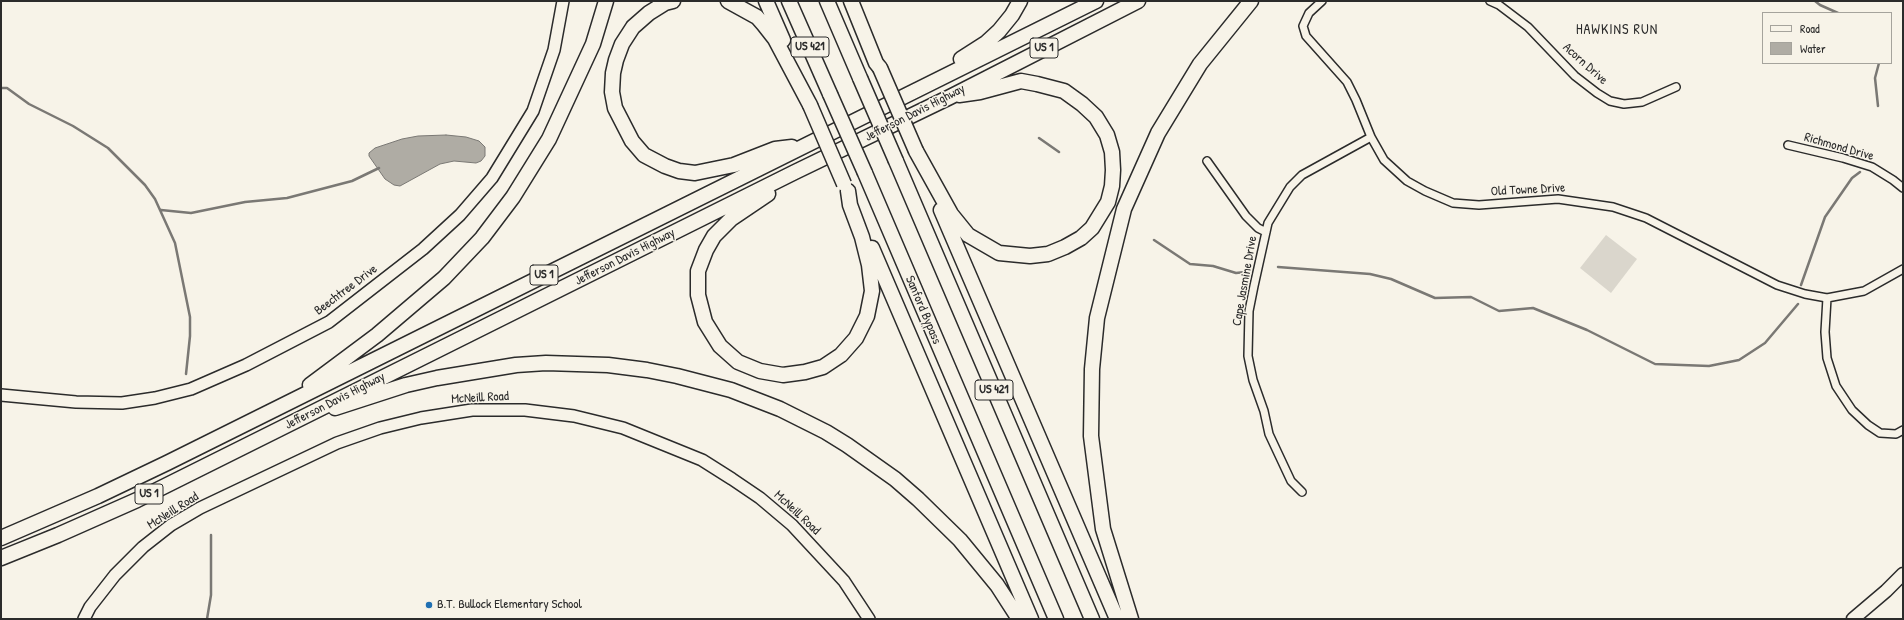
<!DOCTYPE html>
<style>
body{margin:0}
#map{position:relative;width:1904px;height:620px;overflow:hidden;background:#f7f3e8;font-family:"Patrick Hand",sans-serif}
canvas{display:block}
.frame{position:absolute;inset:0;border:2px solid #2b2b2b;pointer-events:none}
.legend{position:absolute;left:1762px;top:12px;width:130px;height:52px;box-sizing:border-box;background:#f7f3e8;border:1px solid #a5a39c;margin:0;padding:5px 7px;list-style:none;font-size:12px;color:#2b2b2b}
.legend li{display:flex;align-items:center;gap:8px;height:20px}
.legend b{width:20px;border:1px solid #a5a39c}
</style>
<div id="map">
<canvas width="1904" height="620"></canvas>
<div class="frame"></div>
<ul class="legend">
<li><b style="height:5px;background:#f7f3e8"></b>Road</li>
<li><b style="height:11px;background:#afaca4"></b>Water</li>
</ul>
</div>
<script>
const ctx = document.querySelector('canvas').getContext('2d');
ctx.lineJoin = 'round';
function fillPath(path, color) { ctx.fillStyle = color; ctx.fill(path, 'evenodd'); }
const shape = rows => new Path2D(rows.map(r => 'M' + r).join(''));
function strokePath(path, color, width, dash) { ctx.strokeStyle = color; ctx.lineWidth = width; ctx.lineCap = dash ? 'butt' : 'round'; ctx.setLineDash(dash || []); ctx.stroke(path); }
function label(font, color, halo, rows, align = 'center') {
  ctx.font = font + ' "Patrick Hand",sans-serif'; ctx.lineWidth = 3; ctx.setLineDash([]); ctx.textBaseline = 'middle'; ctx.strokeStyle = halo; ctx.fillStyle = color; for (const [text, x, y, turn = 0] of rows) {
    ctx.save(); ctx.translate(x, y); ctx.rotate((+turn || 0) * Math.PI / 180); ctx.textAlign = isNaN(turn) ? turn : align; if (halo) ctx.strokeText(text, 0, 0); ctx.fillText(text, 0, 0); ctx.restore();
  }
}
fillPath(shape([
 [1606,235,1637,259,1611,293,1580,268]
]), '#dad6cc');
const water = shape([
 [446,135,466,137,479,141,485,147,485,156,481,161,476,163,454,161,440,164,400,186,394,185,385,179,369,156,369,153,375,148,402,139,418,136,446,135]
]);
fillPath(water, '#afaca4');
strokePath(water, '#7a7874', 1);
strokePath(shape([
 [1815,1,1820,5,1838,13],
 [1,88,7,88,29,104,73,126,108,148,145,185,155,199,175,243,190,317,190,336,186,374],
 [1878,106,1875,78,1879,63],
 [1039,138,1059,152],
 [161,210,191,213,245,202,287,198,352,181,379,168],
 [1154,240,1190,264,1213,266,1236,273,1245,272],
 [1278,267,1370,274,1391,279,1435,298,1471,297,1499,311,1533,308,1587,330,1655,364,1709,366,1739,360,1765,343,1798,304],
 [1801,285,1825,217,1852,178,1860,172],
 [207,619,211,595,211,535]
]), '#7a7874', 2.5);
const street = shape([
 [1322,1,1309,13,1303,26,1306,36,1347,82,1356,100,1371,137,1384,160,1407,181,1425,191,1453,203,1479,205,1558,199,1613,207,1646,218,1777,285,1805,294,1827,298,1864,291,1903,269],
 [1490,1,1499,5,1528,27,1575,76,1597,93,1610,101,1624,104,1642,102,1676,87],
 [1788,145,1843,158,1872,167,1893,180,1903,188],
 [1207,161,1246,216,1258,228,1266,232],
 [1827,298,1825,332,1827,358,1836,386,1852,410,1868,425,1880,433,1896,434,1903,430],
 [1302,492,1291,481,1269,434,1264,411,1253,380,1248,356,1249,311,1254,286,1268,223,1290,187,1302,175,1371,137]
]);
const secondary = shape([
 [1,395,76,402,122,403,155,398,191,389,246,365,329,322,423,249,460,215,492,178,533,111,554,50,563,1],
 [84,619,90,607,115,575,143,547,171,525,200,508,337,443,380,428,421,418,472,410,525,410,574,416,623,428,702,460,732,479,760,498,792,525,844,581,869,619]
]);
const primary = shape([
 [1853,619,1886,591,1903,574]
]);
const highway = shape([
 [673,1,665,3,649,13,633,27,622,44,616,60,613,73,612,92,615,108,632,141,644,155,665,166,679,171,695,173,734,165,775,149,792,147],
 [728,1,757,17,764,25,775,39,810,105],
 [766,1,783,40],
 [789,1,830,94],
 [827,1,860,78],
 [851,1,876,63,880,68],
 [961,59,986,43,999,31,1012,15,1020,1],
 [916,151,951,214,968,235,999,253,1030,256,1048,254,1065,247,1081,238,1092,228,1108,202,1112,186,1113,170,1112,152,1107,135,1096,117,1082,104,1064,91,1037,84,1021,81,980,92,959,95],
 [896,161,1092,619],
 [865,173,1056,619],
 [768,194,731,219,714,236,706,250,698,271,698,295,705,322,720,346,738,362,760,371,783,375,805,372,823,367,841,355,856,338,867,316,872,291,869,265,862,237,850,205,848,191],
 [941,210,1117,619],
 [872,248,1031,619],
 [310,385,377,335,444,278,482,238,513,197,549,139,593,44,606,1],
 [335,408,406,385,437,378,516,365,546,363,608,365,647,370,677,376,731,390,780,409,826,432,847,445,895,479,918,499,960,540,997,585,1019,619],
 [1,538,98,496,167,463,1096,1],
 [1,558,58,535,137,500,795,172,950,97,1138,1],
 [1131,619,1103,529,1091,436,1092,369,1097,318,1124,209,1158,133,1200,64,1251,1]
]);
strokePath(street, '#2b2b2b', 10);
strokePath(secondary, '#2b2b2b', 14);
strokePath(primary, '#2b2b2b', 15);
strokePath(highway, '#2b2b2b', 17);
strokePath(street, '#f7f3e8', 7);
strokePath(secondary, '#f7f3e8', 11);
strokePath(primary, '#f7f3e8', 12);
strokePath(highway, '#f7f3e8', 14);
const highwayBridge = shape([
 [880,68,916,151],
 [860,78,896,161],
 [830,94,865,173],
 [810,105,844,184]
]);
strokePath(highwayBridge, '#2b2b2b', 17, []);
strokePath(highwayBridge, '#f7f3e8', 14);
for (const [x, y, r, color] of [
 [429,605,4,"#1f6fb2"]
]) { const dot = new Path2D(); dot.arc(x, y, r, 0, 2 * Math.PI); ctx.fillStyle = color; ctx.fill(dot); strokePath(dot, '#f7f3e8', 1.5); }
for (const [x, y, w] of [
 [810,47,38],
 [1044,48,28],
 [544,275,28],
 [994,390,38],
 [149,494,28]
]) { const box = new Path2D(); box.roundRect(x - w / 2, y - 10, w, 20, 3); ctx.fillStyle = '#f7f3e8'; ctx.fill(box); strokePath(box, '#2b2b2b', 1); }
label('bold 12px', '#2b2b2b', null, [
 ["US 421",810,47],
 ["US 1",1044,48],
 ["US 1",544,275],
 ["US 421",994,390],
 ["US 1",149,494]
]);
label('13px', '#2b2b2b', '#f7f3e8', [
 ["Acorn Drive",1585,64,42],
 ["Jefferson Davis Highway",915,113,-27],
 ["Richmond Drive",1839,147,16],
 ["Old Towne Drive",1528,190,-3],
 ["Jefferson Davis Highway",625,257,-27],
 ["Cape Jasmine Drive",1245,281,-80],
 ["Beechtree Drive",346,290,-37],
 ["Sanford Bypass",923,310,67],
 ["McNeill Road",480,398,-3],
 ["Jefferson Davis Highway",335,401,-27],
 ["McNeill Road",173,511,-32],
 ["McNeill Road",797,513,43]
]);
label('13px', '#2b2b2b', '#f7f3e8', [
 ["B.T. Bullock Elementary School",437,605]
], 'left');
ctx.letterSpacing = '1px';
label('14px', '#2b2b2b', '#f7f3e8', [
 ["HAWKINS RUN",1617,30]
]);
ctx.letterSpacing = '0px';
</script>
